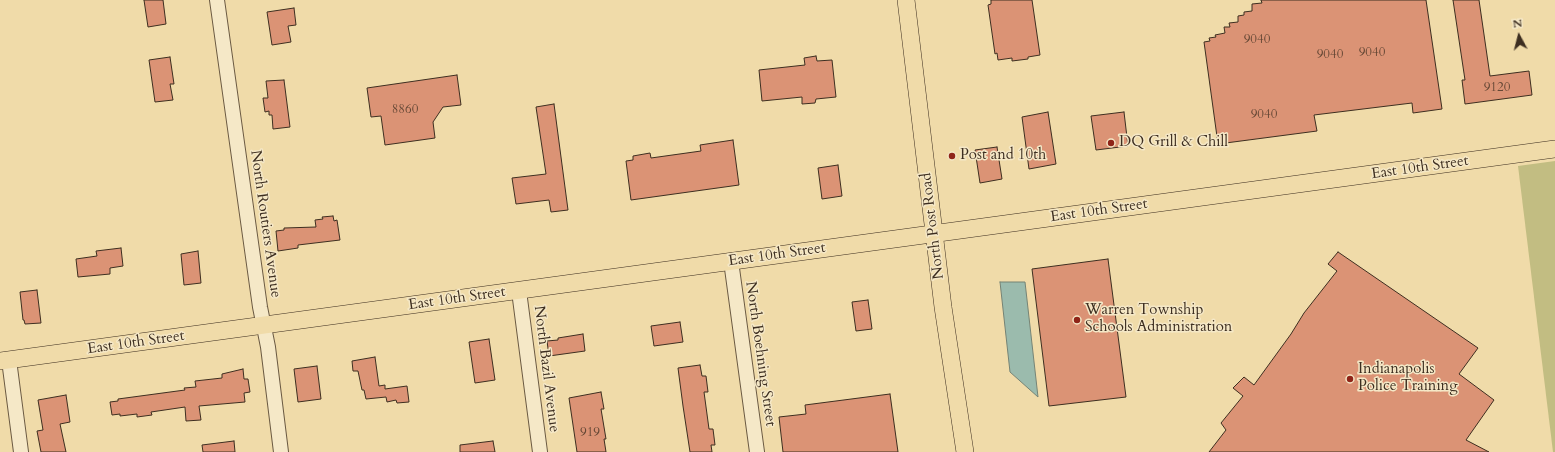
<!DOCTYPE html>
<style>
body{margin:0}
#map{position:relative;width:1555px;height:452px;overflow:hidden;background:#f0dba9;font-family:Cardo,serif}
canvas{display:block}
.north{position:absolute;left:1499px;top:16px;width:40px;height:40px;-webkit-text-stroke:3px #f5e8c7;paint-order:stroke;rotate:353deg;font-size:11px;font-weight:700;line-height:16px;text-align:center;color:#3d2e20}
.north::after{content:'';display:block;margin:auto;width:14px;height:18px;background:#3d2e20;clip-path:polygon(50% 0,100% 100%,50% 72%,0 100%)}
</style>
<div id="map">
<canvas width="1555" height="452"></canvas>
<div class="north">N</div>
</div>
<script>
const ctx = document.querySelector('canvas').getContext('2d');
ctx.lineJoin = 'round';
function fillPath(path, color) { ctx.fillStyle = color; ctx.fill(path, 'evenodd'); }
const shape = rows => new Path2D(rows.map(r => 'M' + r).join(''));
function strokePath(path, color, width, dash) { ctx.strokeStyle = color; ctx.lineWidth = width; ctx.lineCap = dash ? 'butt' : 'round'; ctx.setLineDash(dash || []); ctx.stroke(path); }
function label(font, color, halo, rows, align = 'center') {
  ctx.font = font + ' Cardo,serif'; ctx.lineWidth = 3; ctx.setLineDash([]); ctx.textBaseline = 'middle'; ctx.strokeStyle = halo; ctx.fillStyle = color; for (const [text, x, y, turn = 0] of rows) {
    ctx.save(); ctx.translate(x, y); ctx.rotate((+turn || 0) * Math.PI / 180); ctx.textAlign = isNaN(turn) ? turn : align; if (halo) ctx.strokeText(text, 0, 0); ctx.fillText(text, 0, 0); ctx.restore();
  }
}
fillPath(shape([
 [1555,161,1555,452,1553,452,1518,166]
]), '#c2bd82');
const water = shape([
 [1000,282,1025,282,1038,397,1010,372,1000,282]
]);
fillPath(water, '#9bbbad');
strokePath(water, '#758375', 1);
const building = shape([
 [144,0,163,0,166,24,148,27,144,0],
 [991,0,1032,0,1040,55,1028,57,1028,59,1012,61,1012,58,998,60,997,53,995,54,988,5,991,4,991,0],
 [1261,0,1426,0,1442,109,1413,113,1412,103,1314,115,1317,131,1218,144,1204,42,1210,41,1209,38,1216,37,1215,35,1225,33,1224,27,1230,27,1229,23,1238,22,1238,16,1244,15,1244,12,1252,11,1252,4,1262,3,1261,0],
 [1453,0,1479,0,1490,76,1529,71,1532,95,1465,104,1462,80,1465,80,1453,0],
 [294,8,296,25,288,26,291,42,272,45,267,12,294,8],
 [816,56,817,61,832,60,836,97,816,99,815,103,802,104,802,97,762,101,759,70,805,65,804,58,816,56],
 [170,57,174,84,170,84,173,100,155,102,149,60,170,57],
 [457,75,461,105,443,107,433,122,435,138,385,145,381,116,371,117,367,88,457,75],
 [284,80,290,127,273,129,272,115,269,115,269,111,265,112,263,98,268,98,266,81,284,80],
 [554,104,568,210,551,212,549,200,516,204,512,178,546,174,536,107,554,104],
 [1048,112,1056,164,1029,169,1022,117,1048,112],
 [1124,112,1128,146,1096,150,1091,116,1124,112],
 [733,140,739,185,631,200,626,161,633,160,633,156,650,153,651,158,701,151,700,145,733,140],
 [997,147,1002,179,980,183,975,150,997,147],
 [838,165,842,196,822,199,818,168,838,165],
 [333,216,334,221,337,220,340,240,298,245,298,248,278,251,276,231,284,230,284,228,316,227,315,220,323,219,322,217,333,216],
 [121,248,123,266,110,268,110,274,78,277,76,259,97,256,96,251,121,248],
 [198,251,201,283,184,285,181,254,198,251],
 [1338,252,1478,348,1459,374,1494,400,1466,440,1489,452,1209,452,1226,430,1221,423,1243,396,1233,388,1244,377,1254,385,1291,334,1304,313,1337,271,1328,264,1338,252],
 [1108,259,1126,397,1049,406,1032,269,1108,259],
 [37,290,41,323,25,324,24,320,23,320,20,292,37,290],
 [868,300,872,329,856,331,852,302,868,300],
 [680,322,683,342,654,346,651,326,680,322],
 [583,334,585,351,549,356,547,341,558,340,558,338,583,334],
 [489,339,495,380,475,383,469,342,489,339],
 [375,357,379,386,385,385,385,389,407,386,409,402,397,403,396,400,387,402,386,397,366,399,364,390,362,390,358,371,353,371,352,361,375,357],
 [700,365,702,376,706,376,708,392,704,392,709,429,713,429,715,445,711,445,712,452,690,452,683,406,678,368,700,365],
 [317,366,321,399,298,402,294,369,317,366],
 [243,369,244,379,248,379,250,392,244,393,245,402,199,406,201,420,186,421,185,407,151,412,152,415,137,417,137,414,120,416,120,414,112,415,110,402,118,401,118,399,185,390,184,388,196,387,195,381,222,378,222,374,243,369],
 [601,392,604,409,601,409,606,439,604,439,606,452,577,452,569,398,601,392],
 [890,394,898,452,783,452,779,417,806,414,805,405,890,394],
 [66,395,70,422,60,424,66,452,41,452,37,431,43,430,38,400,66,395],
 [234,441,235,452,203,452,202,445,234,441],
 [493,441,495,452,460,452,460,445,493,441]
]);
fillPath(building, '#db9375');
strokePath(building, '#3d2e20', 1);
const minor = shape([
 [217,0,260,307,268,347,281,452],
 [731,261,757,452],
 [519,291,540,452],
 [9,360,21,452]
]);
const major = shape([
 [906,0,943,307,965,452],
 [0,361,1555,149]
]);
strokePath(minor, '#6a5942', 16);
strokePath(major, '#3d2e20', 18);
strokePath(minor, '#f5e8c7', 14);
strokePath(major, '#f0dba9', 17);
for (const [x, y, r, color] of [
 [1111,143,4,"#8f2418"],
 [952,156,4,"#8f2418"],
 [1077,320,4,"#8f2418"],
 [1350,379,4,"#8f2418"]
]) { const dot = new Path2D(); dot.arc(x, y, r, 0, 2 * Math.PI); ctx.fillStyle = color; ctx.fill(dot); strokePath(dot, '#f5e8c7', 1.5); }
label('13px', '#644735', null, [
 ["9040",1257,40],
 ["9040",1372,53],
 ["9040",1330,55],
 ["9120",1497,88],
 ["8860",405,110],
 ["9040",1264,115],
 ["919",590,433]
]);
label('15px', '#3d2e20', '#f5e8c7', [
 ["DQ Grill & Chill",1119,143],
 ["Post and 10th",960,156],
 ["Warren Township",1085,311],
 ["Schools Administration",1085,328],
 ["Indianapolis",1358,370],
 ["Police Training",1358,387]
], 'left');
label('15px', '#3d2e20', '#f5e8c7', [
 ["East 10th Street",1420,168,-8],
 ["East 10th Street",1099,211,-8],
 ["North Routiers Avenue",265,224,82],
 ["North Post Road",933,226,-97],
 ["East 10th Street",777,255,-8],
 ["East 10th Street",457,299,-8],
 ["East 10th Street",136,343,-8],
 ["North Boehning Street",760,354,82],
 ["North Bazil Avenue",546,369,83]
]);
</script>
